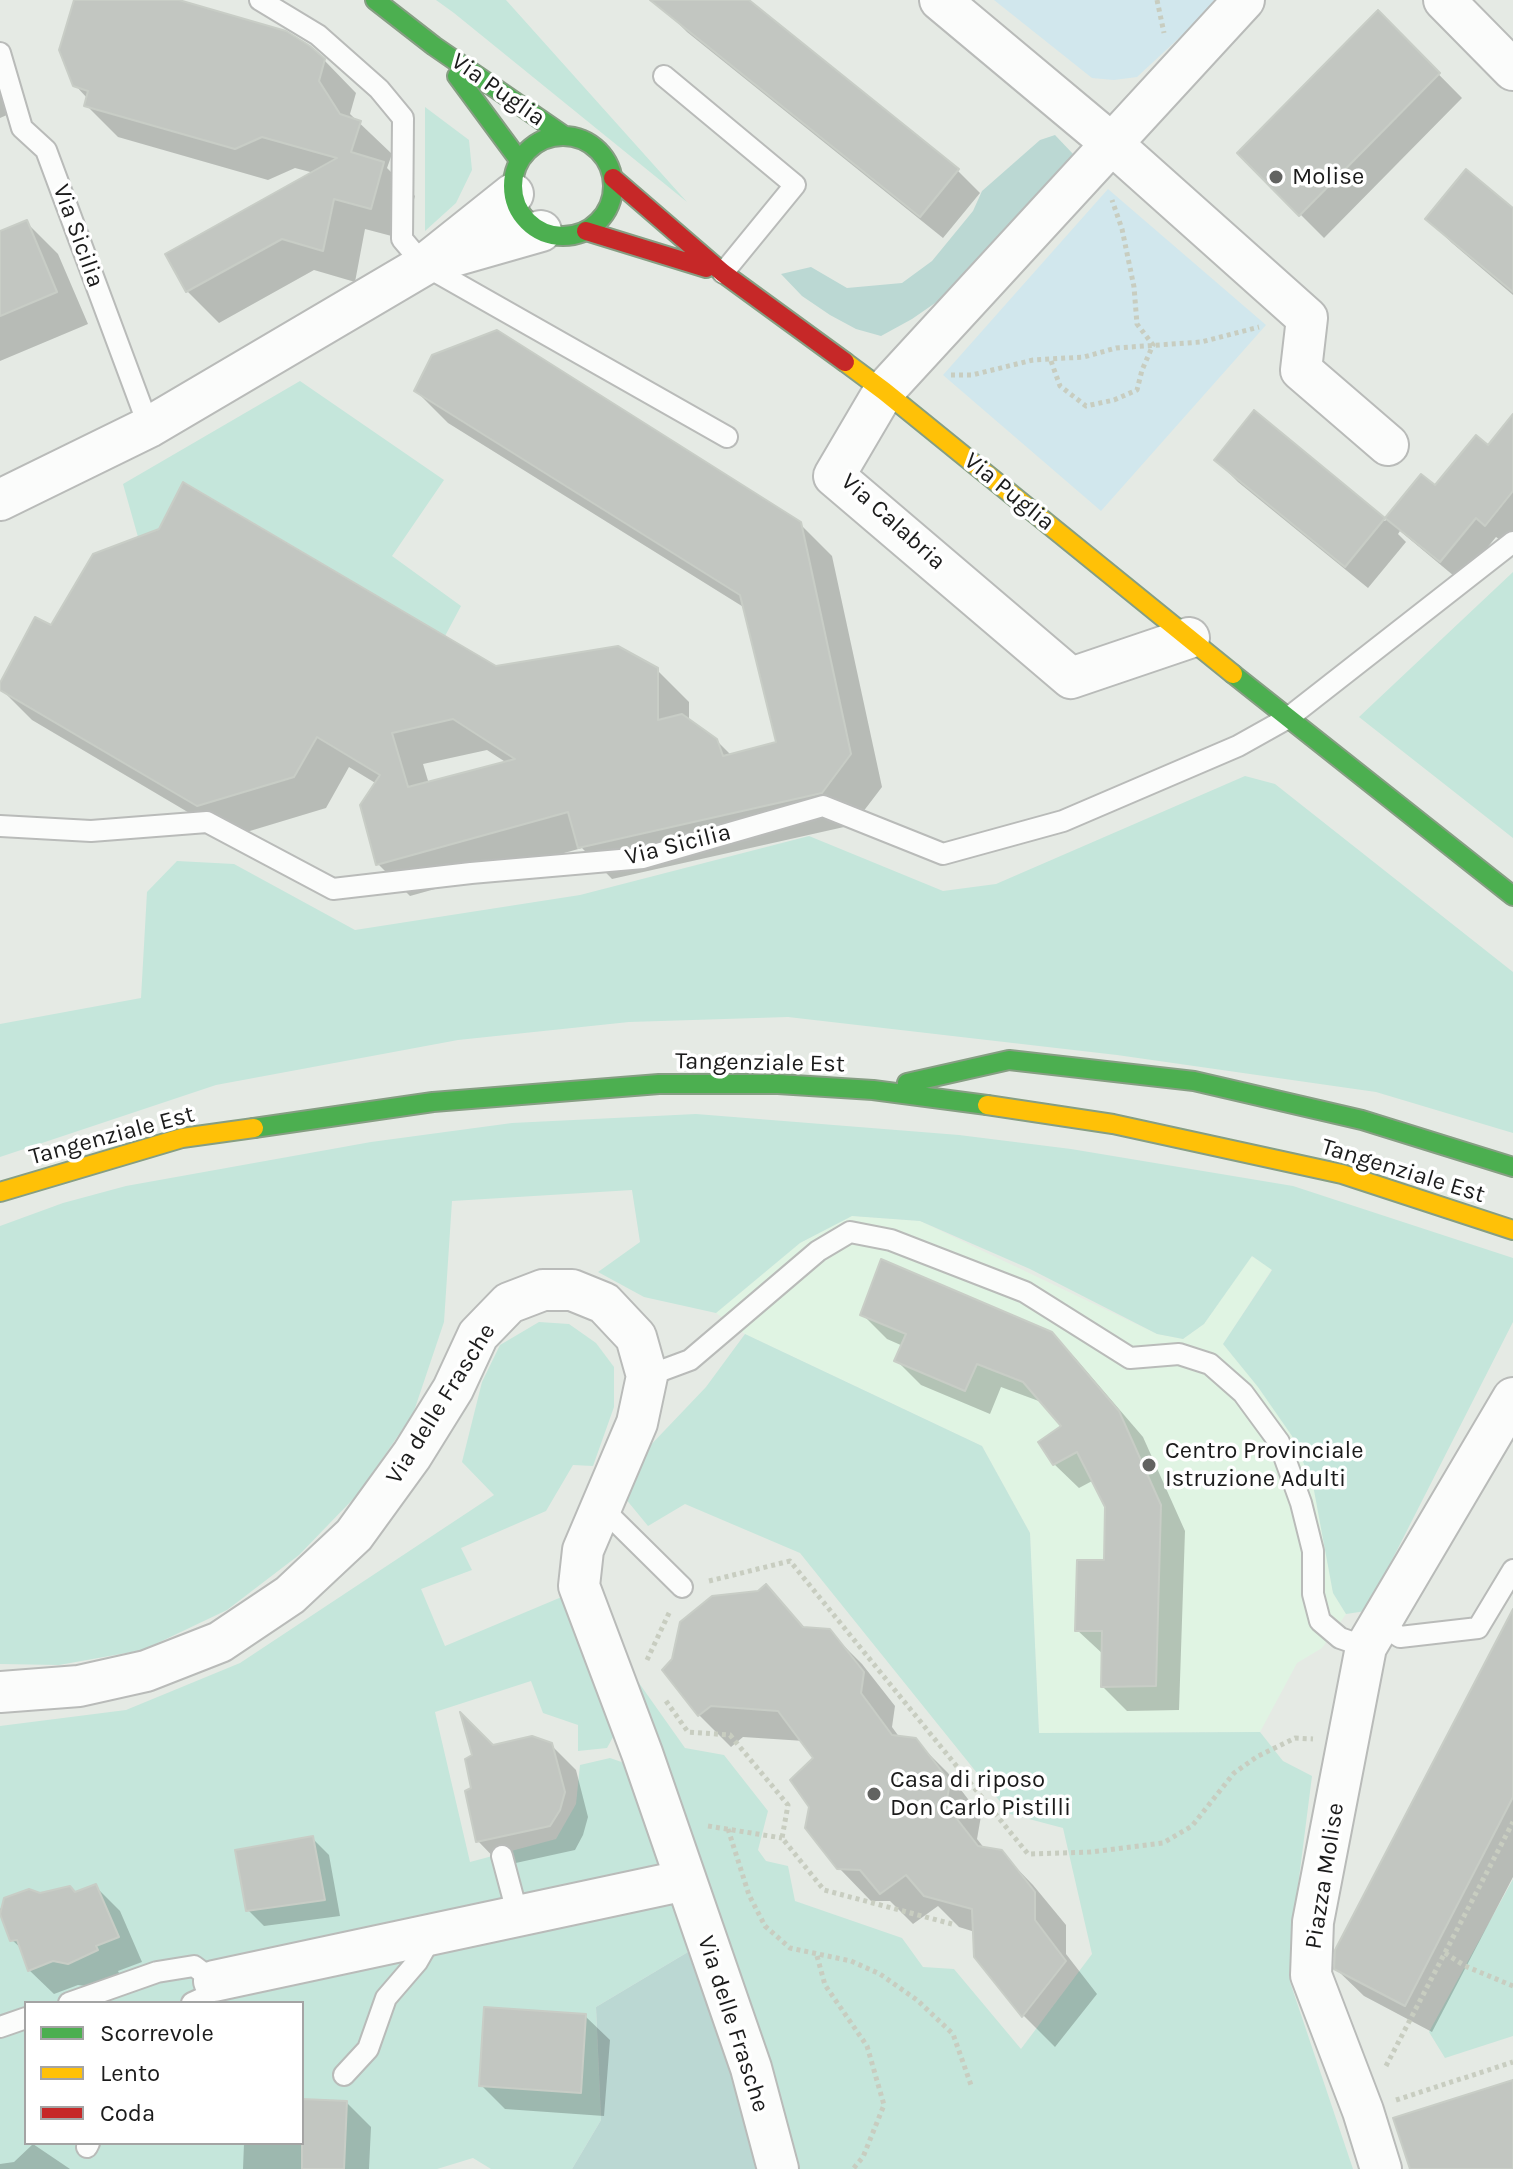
<!DOCTYPE html>
<style>
body{margin:0}
#map{position:relative;width:1513px;height:2169px;overflow:hidden;background:#e5eae4;font-family:Karla,sans-serif}
canvas{display:block}
.legend{position:absolute;left:24px;top:2001px;width:280px;height:144px;box-sizing:border-box;background:#fff;border:2px solid #a4a4a4;margin:0;padding:10px 14px;list-style:none;font-size:24px;color:#1b1b1b}
.legend li{display:flex;align-items:center;gap:16px;height:40px}
.legend b{width:40px;border:2px solid #a4a4a4}
</style>
<div id="map">
<canvas width="1513" height="2169"></canvas>
<ul class="legend">
<li><b style="height:10px;background:#4caf50"></b>Scorrevole</li>
<li><b style="height:10px;background:#ffc107"></b>Lento</li>
<li><b style="height:10px;background:#c62828"></b>Coda</li>
</ul>
</div>
<script>
const ctx = document.querySelector('canvas').getContext('2d');
ctx.lineJoin = 'round';
function fillPath(path, color) { ctx.fillStyle = color; ctx.fill(path, 'evenodd'); }
const shape = rows => new Path2D(rows.map(r => 'M' + r).join(''));
function strokePath(path, color, width, dash) { ctx.strokeStyle = color; ctx.lineWidth = width; ctx.lineCap = dash ? 'butt' : 'round'; ctx.setLineDash(dash || []); ctx.stroke(path); }
function label(font, color, halo, rows, align = 'center') {
  ctx.font = font + ' Karla,sans-serif'; ctx.lineWidth = 7; ctx.setLineDash([]); ctx.textBaseline = 'middle'; ctx.strokeStyle = halo; ctx.fillStyle = color; for (const [text, x, y, turn = 0] of rows) {
    ctx.save(); ctx.translate(x, y); ctx.rotate((+turn || 0) * Math.PI / 180); ctx.textAlign = isNaN(turn) ? turn : align; if (halo) ctx.strokeText(text, 0, 0); ctx.fillText(text, 0, 0); ctx.restore();
  }
}
fillPath(shape([
 [852,1216,920,1221,1157,1334,1183,1339,1204,1324,1251,1256,1272,1269,1223,1344,1258,1387,1292,1436,1313,1485,1333,1593,1346,1614,1322,1648,1297,1663,1260,1732,1039,1733,1030,1533,982,1446,745,1334,716,1313,800,1243]
]), '#e0f4e3');
fillPath(shape([
 [436,0,506,0,687,202,454,13],
 [425,107,469,140,472,170,456,203,425,231],
 [300,381,444,480,392,556,461,606,445,636,184,482,151,546,138,537,123,484],
 [1513,572,1513,838,1359,717],
 [1245,776,1275,784,1513,972,1513,1133,1376,1092,1117,1055,788,1017,629,1022,458,1040,216,1085,0,1157,0,1024,141,998,147,892,177,861,234,864,355,930,580,895,809,836,943,891,996,884],
 [696,1114,959,1135,1071,1149,1293,1186,1513,1258,1513,1322,1366,1611,1346,1614,1333,1593,1313,1485,1292,1436,1258,1387,1223,1344,1272,1270,1252,1256,1204,1324,1183,1339,1157,1334,1030,1269,920,1221,852,1216,800,1243,716,1313,644,1297,598,1272,640,1242,632,1190,452,1201,444,1322,413,1414,358,1494,299,1555,227,1610,143,1650,59,1665,0,1664,0,1226,63,1203,126,1186,371,1142,512,1123],
 [539,1322,569,1324,596,1343,614,1367,614,1407,593,1466,573,1465,546,1511,461,1548,472,1570,421,1589,445,1646,564,1596,618,1728,607,1748,578,1751,578,1725,543,1713,531,1681,435,1712,470,1862,556,1839,576,1804,580,1765,610,1758,633,1766,688,1952,596,2007,601,2120,572,2169,491,2169,473,2158,437,2169,0,2169,0,1726,126,1710,240,1663,494,1495,462,1462,482,1382,500,1345],
 [26,2003,302,2003,302,2143,26,2143],
 [745,1334,982,1446,1030,1533,1039,1733,1260,1732,1283,1761,1312,1776,1292,1933,1290,1982,1353,2169,796,2169,622,1659,685,1748,724,1755,768,1811,758,1850,766,1861,788,1866,795,1901,902,1938,923,1967,954,1969,1021,2049,1092,1954,1063,1828,1010,1814,800,1553,685,1504,648,1526,625,1498,645,1451,706,1387],
 [1513,1879,1513,2036,1445,2058,1429,2032]
]), '#c5e6db');
fillPath(shape([
 [1055,135,1074,155,1057,185,964,283,912,319,881,336,856,329,830,315,802,296,781,274,811,267,847,288,902,283,932,261,973,211,982,191,1040,140],
 [688,1952,745,2108,756,2169,572,2169,601,2120,596,2007]
]), '#bbd8d3');
fillPath(shape([
 [994,0,1220,0,1137,77,1114,80,1092,78],
 [1108,189,1266,325,1101,511,943,375]
]), '#d1e7ed');
fillPath(shape([
 [87,0,172,0,324,60,356,93,350,114,392,154,387,168,415,196,403,239,365,229,355,282,314,270,219,323,187,291,314,173,295,168,268,180,118,137,86,105,88,99,74,84],
 [671,0,745,0,957,170,980,193,943,238,687,32,664,9],
 [1378,13,1462,98,1324,238,1239,153],
 [0,58,23,108,0,118],
 [1513,210,1513,295,1452,243,1427,219],
 [26,222,58,254,88,324,0,361,0,233],
 [416,391,799,523,832,556,882,787,853,825,612,879,582,848,410,896,378,864,377,784,349,767,326,808,230,837,32,720,0,688,52,627,496,668,657,670,689,702,689,721,716,740,732,756,778,743,745,608,448,423],
 [487,750,507,763,429,784,423,764],
 [1255,413,1385,521,1421,477,1435,488,1489,448,1513,418,1513,535,1506,544,1496,537,1460,581,1400,531,1398,534,1406,542,1368,588,1238,482,1216,460],
 [862,1314,1051,1334,1076,1359,1143,1437,1185,1531,1179,1710,1127,1711,1103,1687,1104,1655,1077,1630,1106,1562,1107,1506,1094,1480,1079,1488,1054,1464,1064,1426,1044,1403,1001,1387,990,1414,921,1385,896,1360,903,1346,887,1339],
 [766,1586,807,1630,829,1631,862,1664,895,1706,892,1727,900,1738,915,1740,948,1773,981,1816,977,1839,985,1849,1001,1852,1033,1885,1066,1925,1066,1954,1097,1994,1055,2047,1023,2015,975,1932,959,1927,938,1906,913,1924,890,1901,871,1901,839,1868,816,1758,804,1741,743,1737,731,1747,699,1715,759,1593],
 [1513,1614,1513,1877,1432,2032,1364,1996,1336,1969],
 [551,1745,576,1770,588,1817,583,1835,575,1850,502,1866,478,1841,473,1789,493,1747],
 [312,1838,329,1855,340,1916,264,1926,248,1910],
 [96,1887,120,1911,142,1962,118,1971,120,1975,94,1987,78,1985,54,1994,29,1970,23,1950,12,1940,0,1910,5,1899,75,1894],
 [585,2016,610,2040,604,2116,505,2109,481,2085],
 [302,2101,347,2103,371,2127,369,2169,243,2169,244,2143,302,2143],
 [33,2144,70,2169,0,2169,0,2164,14,2162]
]), '#0003');
const building = shape([
 [74,0,179,0,286,31,310,46,325,59,319,81,340,114,361,121,351,152,384,162,371,209,334,199,323,251,282,239,186,292,165,254,337,158,262,137,235,149,84,106,88,91,73,86,59,50,74,0],
 [650,0,749,0,959,169,920,217,650,0],
 [1378,10,1440,73,1299,216,1237,153,1378,10],
 [1466,169,1513,208,1513,292,1425,219,1466,169],
 [27,220,57,292,0,316,0,231,27,220],
 [497,330,801,522,851,754,822,793,578,848,568,812,376,865,360,805,380,775,317,737,294,777,197,806,0,690,0,683,35,617,51,625,93,554,159,529,183,482,496,666,618,646,658,668,658,720,682,714,717,739,723,756,776,742,740,595,414,391,432,355,497,330],
 [453,719,515,759,408,787,392,733,453,719],
 [1254,410,1385,518,1345,567,1214,460,1254,410],
 [1513,414,1513,491,1485,526,1476,518,1440,562,1385,518,1421,474,1435,485,1476,435,1488,445,1513,414],
 [881,1259,1052,1332,1119,1411,1161,1505,1156,1686,1101,1687,1102,1631,1075,1631,1077,1560,1104,1560,1105,1507,1077,1452,1053,1465,1038,1442,1061,1426,1023,1382,977,1364,965,1391,894,1361,906,1334,860,1315,881,1259],
 [766,1584,803,1627,830,1629,864,1672,861,1693,892,1735,916,1738,950,1782,946,1805,978,1846,1002,1850,1035,1892,1035,1920,1066,1961,1022,2017,974,1957,972,1909,924,1896,906,1875,880,1894,860,1870,837,1869,805,1828,809,1807,790,1780,813,1758,778,1711,711,1706,698,1716,662,1670,672,1659,680,1622,712,1596,758,1591,766,1584],
 [1513,1609,1513,1797,1405,2006,1334,1969,1335,1950,1513,1609],
 [460,1712,493,1745,532,1736,552,1743,565,1792,560,1810,550,1826,476,1842,465,1791,471,1788,465,1759,472,1755,460,1712],
 [313,1836,325,1900,246,1911,235,1850,313,1836],
 [96,1884,119,1937,96,1946,98,1950,68,1964,53,1961,28,1971,17,1940,10,1941,0,1914,4,1898,29,1889,40,1893,70,1886,75,1892,96,1884],
 [484,2007,586,2014,581,2093,479,2086,484,2007],
 [1513,2080,1513,2169,1410,2169,1393,2118,1513,2080],
 [302,2099,347,2101,344,2169,302,2169,302,2099]
]);
fillPath(building, '#c2c6c1');
strokePath(building, '#c8cdc6', 2);
const lane = shape([
 [260,0,318,35,379,89,403,118,402,239,424,265,727,437],
 [0,53,22,128,46,150,149,427],
 [664,76,795,185,723,273],
 [0,826,91,831,207,822,333,889,471,873,643,858,823,806,943,854,1063,821,1238,746,1288,718,1513,542],
 [647,1376,690,1360,818,1251,850,1232,891,1240,1025,1292,1130,1358,1179,1354,1210,1364,1243,1393,1279,1442,1301,1503,1313,1551,1313,1594,1320,1621,1340,1638,1366,1647],
 [600,1506,682,1587],
 [1380,1624,1400,1637,1478,1628,1513,1570],
 [502,1856,518,1916],
 [69,2003,157,1972,194,1966,214,1981,205,1997,192,2003],
 [0,2027,26,2018],
 [344,2075,368,2049,386,1998,417,1962,433,1934],
 [87,2147,89,2143]
]);
const street = shape([
 [940,0,1111,143,1307,318,1301,370,1388,445],
 [1444,0,1513,70],
 [443,259,541,231],
 [0,500,149,427,424,265,513,194],
 [1189,638,1071,678,834,476,884,391,1244,0],
 [0,1692,79,1686,146,1671,220,1642,290,1595,354,1535,412,1455,453,1389,478,1335,509,1303,543,1290,572,1290,604,1303,636,1337,647,1376,637,1423,583,1550,579,1586,642,1753,751,2068,778,2169],
 [214,1981,686,1880],
 [1381,2169,1363,2111,1311,1975,1313,1922,1366,1647,1513,1398]
]);
const fast = shape([
 [375,0,434,46,563,135],
 [457,76,519,160],
 '513 186a50 50 0 1 1 100 0a50 50 0 1 1-100 0Z',
 [1233,674,1513,896],
 [907,1083,1009,1060,1194,1081,1362,1120,1513,1167],
 [254,1128,433,1102,659,1084,778,1084,873,1090,987,1105]
]);
const slow = shape([
 [845,362,884,391,1233,674],
 [987,1105,1113,1124,1342,1174,1513,1230],
 [0,1192,182,1138,254,1128]
]);
const jam = shape([
 [613,178,723,273,845,362],
 [586,231,706,268]
]);
strokePath(lane, '#b9bbb9', 24);
strokePath(street, '#b9bbb9', 44);
strokePath(fast, '#869e83', 22);
strokePath(slow, '#869e83', 22);
strokePath(jam, '#869e83', 22);
strokePath(shape([
 [1157,0,1164,33],
 [1051,361,1060,386,1086,406,1114,400,1137,390,1142,370,1153,345,1137,324,1134,287,1122,229,1112,200],
 [951,375,972,375,1033,360,1084,357,1116,348,1201,342,1259,327],
 [709,1581,790,1561,1028,1854,1091,1852,1163,1843,1192,1826,1234,1773,1258,1756,1295,1738,1313,1739],
 [647,1660,670,1611],
 [666,1701,688,1732,730,1735,788,1805,782,1838,824,1890,952,1924],
 [708,1826,782,1838],
 [728,1829,749,1895,765,1926,790,1948,851,1961,880,1974,917,2000,953,2034,971,2085],
 [1445,1953,1465,1966,1513,1986],
 [817,1956,825,1985,867,2046,884,2105,863,2157,853,2169],
 [1386,2066,1513,1822],
 [1396,2100,1513,2062]
]), '#c8cdc0', 5, [4, 4]);
strokePath(lane, '#fbfcfb', 20);
strokePath(street, '#fbfcfb', 40);
strokePath(fast, '#4caf50', 18);
strokePath(slow, '#ffc107', 18);
strokePath(jam, '#c62828', 18);
for (const [x, y, r, color] of [
 [1276,177,8,"#626361"],
 [1149,1465,8,"#626361"],
 [874,1794,8,"#626361"]
]) { const dot = new Path2D(); dot.arc(x, y, r, 0, 2 * Math.PI); ctx.fillStyle = color; ctx.fill(dot); strokePath(dot, '#fff', 3); }
label('24px', '#1b1b1b', '#fff', [
 ["Via Puglia",498,90,35],
 ["Via Sicilia",78,236,70],
 ["Via Puglia",1009,492,39],
 ["Via Calabria",893,522,42],
 ["Via Sicilia",678,845,-14],
 ["Tangenziale Est",760,1063,1],
 ["Tangenziale Est",112,1136,-15],
 ["Tangenziale Est",1403,1171,17],
 ["Via delle Frasche",441,1404,-58],
 ["Piazza Molise",1325,1876,-81],
 ["Via delle Frasche",733,2024,72]
]);
label('24px', '#1b1b1b', '#fff', [
 ["Molise",1292,177],
 ["Centro Provinciale",1165,1451],
 ["Istruzione Adulti",1165,1479],
 ["Casa di riposo",890,1780],
 ["Don Carlo Pistilli",890,1808]
], 'left');
</script>
